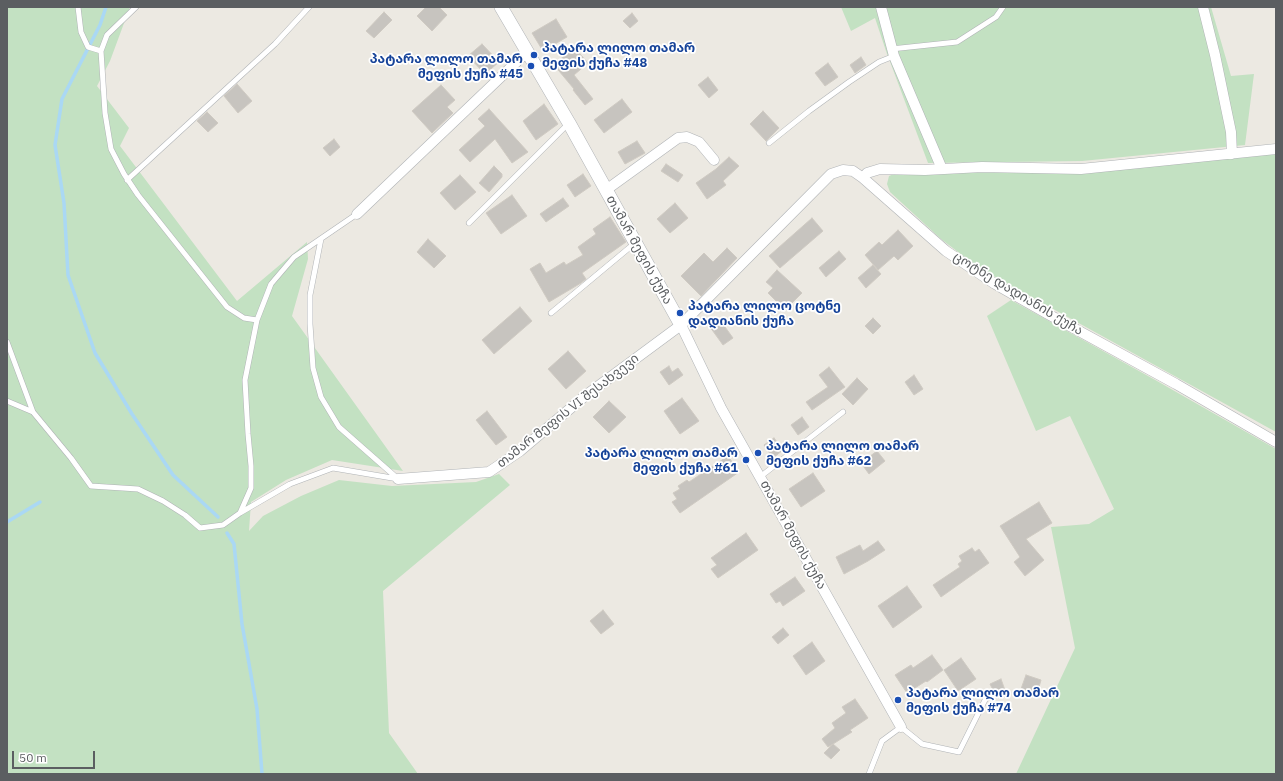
<!DOCTYPE html>
<meta charset="utf-8">
<style>
body{margin:0}
#map{position:relative;width:1283px;height:781px;overflow:hidden;background:#ece9e2;font-family:"IBM Plex Sans",sans-serif}
canvas{display:block}
.frame{position:absolute;inset:0;border:8px solid #5b5e61;pointer-events:none}
.scale{position:absolute;left:12px;top:751px;width:83px;height:18px;box-sizing:border-box;border:2px solid #5b5e61;border-top:0;padding-left:5px;font-size:12px;line-height:14px;white-space:nowrap;color:#5b5e61;-webkit-text-stroke:3px #fff;paint-order:stroke}
</style>
<div id="map">
<canvas width="1283" height="781"></canvas>
<div class="frame"></div>
<div class="scale">50 m</div>
</div>
<script>
const ctx = document.querySelector('canvas').getContext('2d');
ctx.lineJoin = 'round';
function fillPath(path, color) { ctx.fillStyle = color; ctx.fill(path, 'evenodd'); }
const shape = rows => new Path2D(rows.map(r => 'M' + r).join(''));
function strokePath(path, color, width, dash) { ctx.strokeStyle = color; ctx.lineWidth = width; ctx.lineCap = dash ? 'butt' : 'round'; ctx.setLineDash(dash || []); ctx.stroke(path); }
function label(font, color, halo, rows, align = 'center') {
  ctx.font = font + ' "IBM Plex Sans","Noto Sans Georgian",sans-serif'; ctx.lineWidth = 3.5; ctx.setLineDash([]); ctx.textBaseline = 'middle'; ctx.strokeStyle = halo; ctx.fillStyle = color; for (const [text, x, y, turn = 0] of rows) {
    ctx.save(); ctx.translate(x, y); ctx.rotate((+turn || 0) * Math.PI / 180); ctx.textAlign = isNaN(turn) ? turn : align; if (halo) ctx.strokeText(text, 0, 0); ctx.fillText(text, 0, 0); ctx.restore();
  }
}
fillPath(shape([
 [7,7,130,7,110,61,97,86,129,128,120,146,237,301,307,242,308,259,292,316,403,471,332,460,286,480,251,502,249,531,263,516,301,496,339,480,392,486,476,482,499,474,510,485,383,591,389,733,418,774,7,774],
 [841,7,1211,7,1231,76,1254,74,1245,145,1082,161,928,163,886,51,875,18,851,31],
 [1276,151,1276,432,979,268,941,239,890,192,887,184,889,176,894,174,987,170,1093,171],
 [1011,300,1157,381,1276,449,1276,774,1016,774,1075,648,1051,527,1089,524,1114,509,1070,416,1036,431,987,316]
]), '#c3e1c2');
strokePath(shape([
 [106,7,100,25,62,99,55,145,64,203,68,275,95,353,132,414,173,475,218,517],
 [7,522,40,502],
 [227,533,234,544,242,624,257,709,262,774]
]), '#aad8f4', 3.5);
const building = shape([
 [426,7,439,7,447,15,432,31,417,16,426,7],
 [384,12,392,20,374,38,366,31,384,12],
 [632,13,638,21,630,28,623,21,632,13],
 [556,19,567,37,543,51,532,33,556,19],
 [482,44,499,62,485,74,468,56,482,44],
 [574,47,588,63,574,75,593,99,585,105,573,90,574,89,554,65,574,47],
 [861,57,866,65,855,73,850,65,861,57],
 [828,63,838,77,825,86,815,73,828,63],
 [708,77,718,90,709,98,698,85,708,77],
 [237,84,252,101,238,113,224,96,237,84],
 [441,85,455,100,447,107,453,113,432,133,412,111,441,85],
 [622,99,632,112,604,133,594,120,622,99],
 [544,104,558,124,536,140,523,121,544,104],
 [489,109,528,152,512,163,495,139,470,162,459,150,485,126,478,119,489,109],
 [763,111,779,128,766,141,750,124,763,111],
 [207,112,218,123,208,132,197,121,207,112],
 [334,139,340,147,330,156,323,148,334,139],
 [637,141,645,153,625,164,618,152,637,141],
 [729,157,739,166,723,181,726,185,707,199,696,183,716,169,729,157],
 [666,164,683,175,678,182,661,171,666,164],
 [494,166,502,174,502,177,489,192,479,183,494,166],
 [583,174,591,186,575,197,567,185,583,174],
 [460,175,476,192,455,210,440,193,460,175],
 [512,195,527,216,501,234,486,213,512,195],
 [563,198,569,206,546,222,540,214,563,198],
 [675,203,688,218,670,233,657,219,675,203],
 [610,217,626,242,582,273,586,279,581,283,549,302,530,269,540,263,546,273,564,262,566,265,583,255,578,247,596,234,593,229,610,217],
 [812,218,823,231,780,268,769,256,812,218],
 [898,230,913,246,898,260,894,256,878,270,865,255,879,242,882,245,898,230],
 [428,239,446,256,434,268,417,252,428,239],
 [727,248,737,258,701,296,681,276,704,253,713,262,727,248],
 [839,251,846,259,826,277,819,268,839,251],
 [873,265,881,274,866,288,858,278,873,265],
 [777,270,802,293,785,310,768,293,773,288,766,282,777,270],
 [520,307,532,321,494,354,482,340,520,307],
 [873,318,881,326,873,334,865,326,873,318],
 [720,320,733,338,723,345,710,327,720,320],
 [568,351,586,371,566,389,548,369,568,351],
 [669,366,672,372,678,368,683,375,669,385,660,372,669,366],
 [829,367,845,387,812,410,806,402,828,387,819,375,829,367],
 [914,375,923,389,914,395,905,382,914,375],
 [857,378,868,389,853,405,842,394,857,378],
 [682,398,699,421,680,434,664,411,682,398],
 [609,401,626,417,609,433,593,417,609,401],
 [487,411,507,437,496,445,476,420,487,411],
 [802,417,809,427,798,435,791,425,802,417],
 [774,438,783,450,773,458,764,445,774,438],
 [877,451,885,461,869,474,861,463,877,451],
 [728,456,739,472,680,513,672,502,677,499,673,493,680,489,678,486,687,480,689,482,728,456],
 [813,473,825,491,801,507,789,489,813,473],
 [1039,502,1052,523,1026,539,1044,560,1025,576,1014,562,1020,557,1000,526,1039,502],
 [746,533,758,550,718,578,711,569,717,565,711,558,746,533],
 [878,541,885,550,868,561,844,574,836,557,860,545,863,551,878,541],
 [972,548,975,552,979,549,989,563,941,597,933,585,960,567,958,564,962,561,959,556,972,548],
 [795,577,805,591,783,606,780,601,776,603,770,594,795,577],
 [907,586,922,607,893,628,878,606,907,586],
 [603,610,614,624,601,634,590,621,603,610],
 [783,628,789,635,778,644,772,637,783,628],
 [812,642,825,661,806,675,793,656,812,642],
 [932,655,943,670,927,682,926,681,907,693,895,675,911,665,913,668,932,655],
 [961,658,976,679,958,691,944,670,961,658],
 [1026,675,1041,680,1037,694,1021,689,1026,675],
 [1001,679,1006,693,995,694,990,684,1001,679],
 [855,699,868,718,850,730,852,732,833,744,840,750,831,759,824,753,833,744,828,747,822,739,835,728,832,723,846,713,842,707,855,699]
]);
fillPath(building, '#c7c4bf');
strokePath(building, '#cfcac2', 1);
const service = shape([
 [78,7,81,32,88,47,101,51,107,35,136,7],
 [891,49,957,42,996,17,1003,7],
 [101,51,105,113,111,149,124,174,138,195,227,307,244,318,257,320,271,284,294,257,357,214],
 [769,143,809,111,849,82,879,62,894,56],
 [127,180,275,44,309,7],
 [469,223,568,124],
 [321,239,310,295,310,324,313,368,321,397,339,427,397,478],
 [551,313,635,243],
 [7,342,33,412],
 [7,401,33,412,71,458,91,486,138,489,163,501,185,515,200,528,223,525,240,513,290,484,333,468,398,479],
 [760,477,843,412],
 [240,513,251,488,251,466,248,434,245,380,257,320],
 [869,774,882,741,901,727,922,744,959,752,988,694]
]);
const minor = shape([
 [881,7,894,56,942,169],
 [1203,7,1215,55,1231,132,1232,154],
 [863,178,867,173,880,169,925,170,982,167,1081,169,1276,149],
 [606,190,678,138,687,137,699,142,714,160],
 [357,214,527,52],
 [681,325,721,408,901,727],
 [398,479,489,472,520,451,585,396,681,325,831,174,843,170,853,171,863,178,946,251,995,284,1046,313,1176,384,1276,442]
]);
const tertiary = shape([
 [501,7,569,123,681,325]
]);
strokePath(service, '#b0b3b6', 6);
strokePath(minor, '#b0b3b6', 11);
strokePath(tertiary, '#b0b3b6', 14);
strokePath(service, '#fff', 5);
strokePath(minor, '#fff', 10);
strokePath(tertiary, '#fff', 13);
for (const [x, y, r, color] of [
 [534,55,4,"#1a4fb4"],
 [531,66,4,"#1a4fb4"],
 [680,313,4,"#1a4fb4"],
 [758,453,4,"#1a4fb4"],
 [746,460,4,"#1a4fb4"],
 [898,700,4,"#1a4fb4"]
]) { const dot = new Path2D(); dot.arc(x, y, r, 0, 2 * Math.PI); ctx.fillStyle = color; ctx.fill(dot); strokePath(dot, '#fff', 1.5); }
label('bold 13px', '#164399', '#fff', [
 ["პატარა ლილო თამარ",542,48],
 ["მეფის ქუჩა #48",542,63],
 ["პატარა ლილო თამარ",523,59,"right"],
 ["მეფის ქუჩა #45",523,74,"right"],
 ["პატარა ლილო ცოტნე",688,306],
 ["დადიანის ქუჩა",688,321],
 ["პატარა ლილო თამარ",766,446],
 ["მეფის ქუჩა #62",766,461],
 ["პატარა ლილო თამარ",738,453,"right"],
 ["მეფის ქუჩა #61",738,468,"right"],
 ["პატარა ლილო თამარ",906,693],
 ["მეფის ქუჩა #74",906,708]
], 'left');
label('13px', '#5b5e61', '#fff', [
 ["თამარ მეფის ქუჩა",639,250,61],
 ["ცოტნე დადიანის ქუჩა",1018,294,31],
 ["თამარ მეფის VI შესახვევი",568,411,-38],
 ["თამარ მეფის ქუჩა",793,535,61]
]);
</script>
